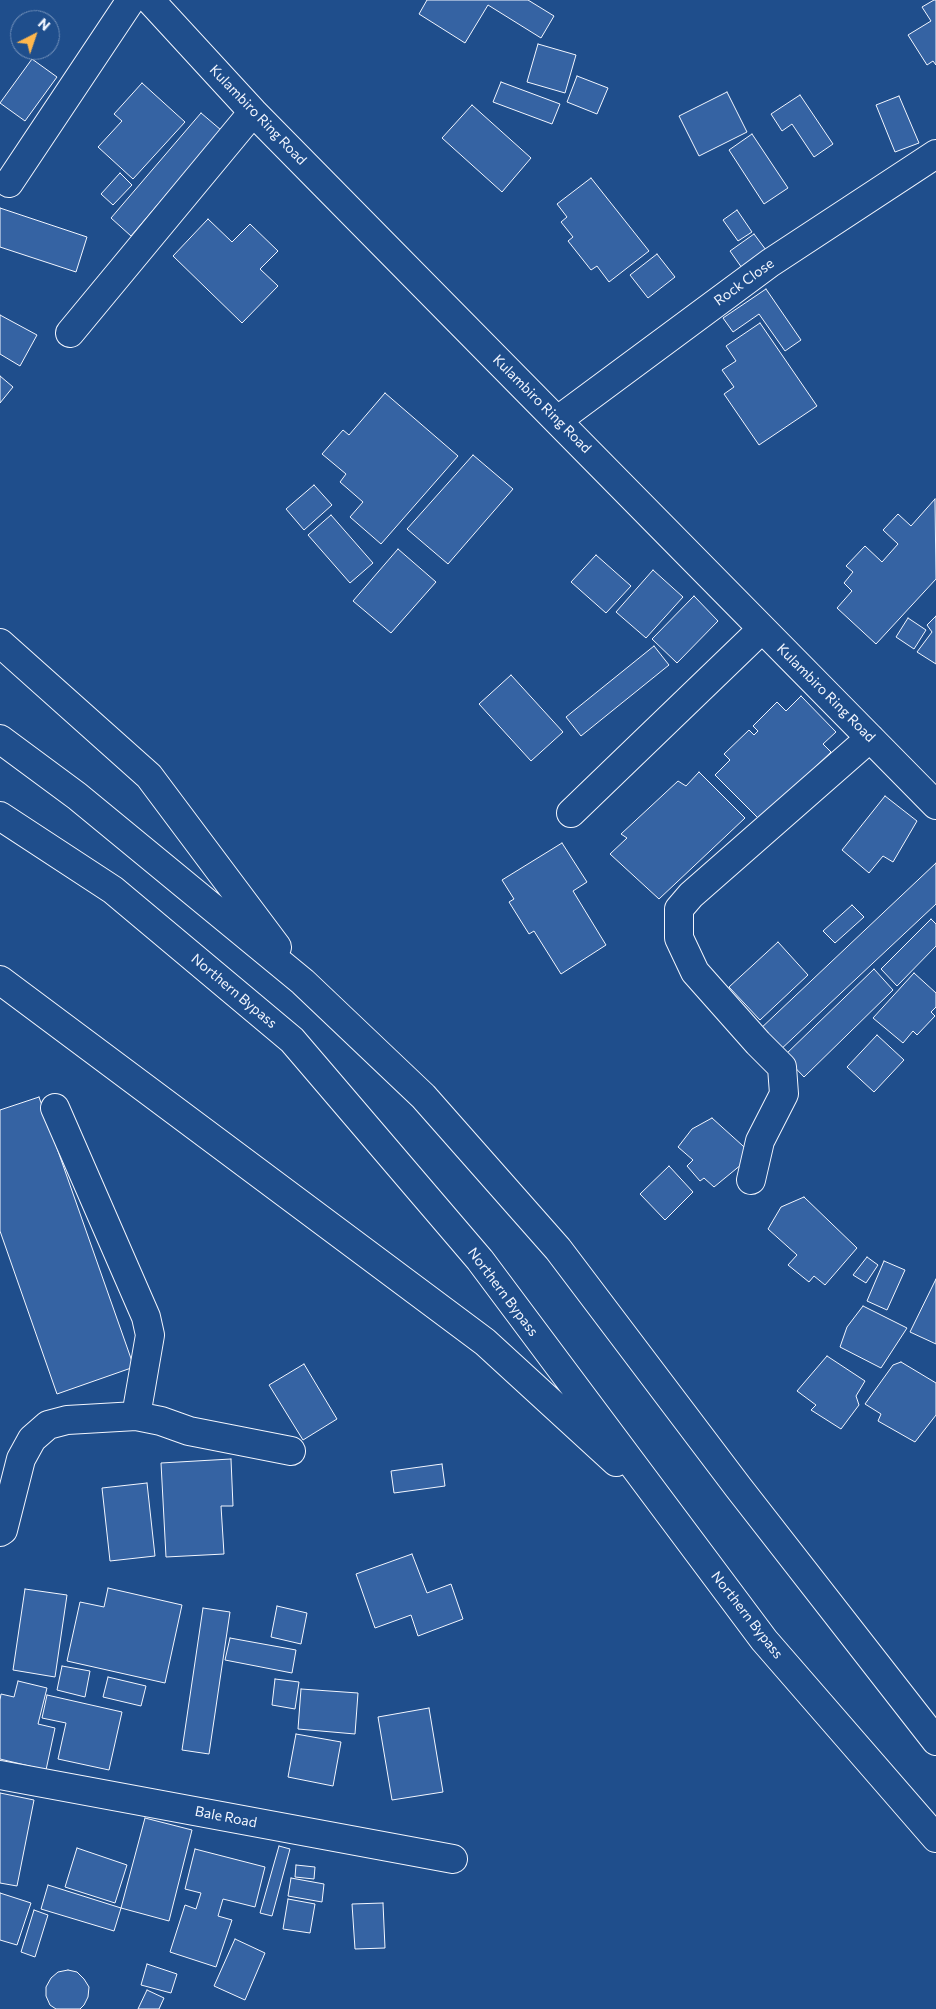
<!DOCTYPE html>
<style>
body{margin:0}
#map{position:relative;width:936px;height:2009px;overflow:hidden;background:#1f4e8c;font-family:Commissioner,sans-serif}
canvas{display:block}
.north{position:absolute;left:10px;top:10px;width:50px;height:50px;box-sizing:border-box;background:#1f4e8c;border:1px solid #7391ba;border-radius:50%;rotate:41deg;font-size:14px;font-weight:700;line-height:20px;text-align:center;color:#f2f6ff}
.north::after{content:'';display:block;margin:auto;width:18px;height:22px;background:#ffb74d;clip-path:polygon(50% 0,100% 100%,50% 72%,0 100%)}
</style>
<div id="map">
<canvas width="936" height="2009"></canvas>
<div class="north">N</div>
</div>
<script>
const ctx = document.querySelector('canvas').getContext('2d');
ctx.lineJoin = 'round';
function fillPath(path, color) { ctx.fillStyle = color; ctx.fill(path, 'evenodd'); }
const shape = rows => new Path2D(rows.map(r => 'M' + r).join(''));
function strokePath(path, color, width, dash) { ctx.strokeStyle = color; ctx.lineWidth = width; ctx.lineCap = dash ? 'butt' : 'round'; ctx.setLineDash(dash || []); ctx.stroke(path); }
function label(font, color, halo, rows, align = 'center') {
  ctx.font = font + ' Commissioner,sans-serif'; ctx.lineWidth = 4; ctx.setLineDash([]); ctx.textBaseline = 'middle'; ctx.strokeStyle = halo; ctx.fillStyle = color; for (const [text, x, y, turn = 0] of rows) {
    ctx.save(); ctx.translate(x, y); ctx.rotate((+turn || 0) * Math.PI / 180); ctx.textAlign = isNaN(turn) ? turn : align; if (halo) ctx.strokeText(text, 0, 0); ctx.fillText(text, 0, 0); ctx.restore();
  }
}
const building = shape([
 [427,0,528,0,554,16,541,38,488,5,465,43,419,14,427,0],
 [934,0,936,0,936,65,933,61,927,65,908,35,931,21,922,7,934,0],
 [538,44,576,55,565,93,527,82,538,44],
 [32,59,57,77,25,121,0,103,32,59],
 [577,76,608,88,597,114,567,102,577,76],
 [501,82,560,104,552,124,493,102,501,82],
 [142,83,185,122,133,179,98,147,122,121,114,114,142,83],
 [727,92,747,132,699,156,679,116,727,92],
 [800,95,833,144,814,157,792,124,782,131,771,114,800,95],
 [899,96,919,143,895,152,876,105,899,96],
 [472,105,531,158,502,192,442,138,472,105],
 [201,113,221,130,131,236,111,218,201,113],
 [752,134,788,188,764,204,729,150,752,134],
 [120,173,132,185,113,205,101,194,120,173],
 [591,178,649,251,609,282,597,266,591,270,568,241,573,237,561,222,567,217,557,204,591,178],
 [0,208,87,237,76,272,0,247,0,208],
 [737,210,752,232,738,241,723,220,737,210],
 [208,219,232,242,250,224,278,251,260,269,278,286,242,323,173,256,208,219],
 [754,234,766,250,742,268,730,251,754,234],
 [657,254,675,277,648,298,630,275,657,254],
 [766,289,801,340,785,351,759,314,733,332,723,318,766,289],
 [0,315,37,335,20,366,0,354,0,315],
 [760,323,817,406,759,445,724,394,734,387,722,370,736,361,726,346,760,323],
 [0,376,13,387,0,403,0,376],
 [385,393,458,456,381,544,350,517,363,502,340,482,346,474,322,454,343,430,349,435,385,393],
 [473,455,513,489,448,564,407,529,473,455],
 [314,485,332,505,304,530,286,509,314,485],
 [935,499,936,579,876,644,837,608,852,591,844,583,853,572,846,566,865,546,882,562,898,544,883,530,898,514,911,526,935,499],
 [331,515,373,563,350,583,308,535,331,515],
 [398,549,436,582,391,633,353,601,398,549],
 [596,555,631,586,606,613,571,582,596,555],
 [653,570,683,597,646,638,616,612,653,570],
 [694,596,718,621,677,663,652,639,694,596],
 [936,616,936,664,917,652,932,632,927,625,936,616],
 [908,618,926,630,914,649,896,637,908,618],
 [654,646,669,665,581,736,566,717,654,646],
 [511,675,563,732,531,761,479,704,511,675],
 [801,696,836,732,823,744,831,752,760,820,715,775,730,760,724,754,749,730,754,735,758,731,753,726,777,702,786,711,801,696],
 [699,772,745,818,659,899,610,854,627,838,621,834,678,781,686,786,699,772],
 [885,796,917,821,893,862,883,856,869,873,842,850,885,796],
 [562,843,587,882,573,891,606,945,561,974,534,931,529,934,509,902,514,899,502,880,562,843],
 [936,863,936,904,778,1052,758,1031,936,863],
 [852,905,864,917,835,943,823,931,852,905],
 [931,919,936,924,936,946,897,986,881,969,931,919],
 [778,942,808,975,760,1020,729,987,778,942],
 [874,969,893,990,804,1077,784,1056,874,969],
 [914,973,936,993,936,1007,931,1012,935,1016,917,1035,913,1031,903,1043,873,1018,914,973],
 [877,1035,904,1060,874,1092,847,1067,877,1035],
 [39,1097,134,1367,57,1394,0,1231,0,1110,39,1097],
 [712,1118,753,1155,714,1187,704,1178,700,1181,687,1166,693,1160,678,1147,692,1129,712,1118],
 [669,1166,693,1192,665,1220,640,1194,669,1166],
 [804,1197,857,1248,825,1285,814,1276,809,1282,788,1265,797,1255,768,1229,781,1207,804,1197],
 [867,1257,878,1265,866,1283,853,1275,867,1257],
 [884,1261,905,1270,887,1310,867,1301,884,1261],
 [936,1279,936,1344,910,1332,936,1279],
 [863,1306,907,1328,881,1368,840,1347,847,1327,863,1306],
 [827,1356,865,1381,856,1396,859,1405,841,1429,811,1410,816,1405,797,1391,827,1356],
 [901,1362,936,1383,936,1415,915,1442,878,1421,881,1414,865,1404,893,1365,901,1362],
 [304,1364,337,1419,303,1440,269,1385,304,1364],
 [231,1459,233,1506,221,1506,224,1554,166,1557,161,1463,231,1459],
 [442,1464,445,1486,394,1493,391,1471,442,1464],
 [147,1483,155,1556,110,1561,102,1488,147,1483],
 [412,1554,427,1593,451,1584,463,1619,418,1636,411,1615,375,1628,356,1574,412,1554],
 [108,1588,182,1605,165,1683,67,1661,80,1602,104,1607,108,1588],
 [25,1589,67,1595,55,1677,13,1670,25,1589],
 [277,1606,307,1613,301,1644,271,1637,277,1606],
 [203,1608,230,1612,209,1754,182,1750,203,1608],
 [230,1638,296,1650,292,1673,225,1660,230,1638],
 [62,1666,90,1671,85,1697,57,1690,62,1666],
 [108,1677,146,1686,141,1706,103,1697,108,1677],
 [275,1679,299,1682,295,1709,272,1705,275,1679],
 [18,1681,47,1688,38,1724,55,1728,46,1770,0,1759,0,1700,1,1694,14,1697,18,1681],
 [301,1689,358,1693,355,1734,298,1729,301,1689],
 [47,1695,122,1712,109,1770,58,1759,66,1723,42,1718,47,1695],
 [429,1708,443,1792,392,1800,378,1717,429,1708],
 [296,1734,341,1742,333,1786,288,1777,296,1734],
 [0,1793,34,1800,17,1886,0,1883,0,1793],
 [145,1818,192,1830,169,1921,121,1908,145,1818],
 [279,1846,290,1849,272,1916,260,1913,279,1846],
 [77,1848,127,1865,115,1903,65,1887,77,1848],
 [195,1849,265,1867,255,1907,223,1899,218,1916,232,1920,216,1967,170,1952,185,1905,196,1909,201,1893,185,1889,195,1849],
 [296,1865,315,1867,314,1879,295,1877,296,1865],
 [291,1878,324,1884,322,1902,288,1896,291,1878],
 [48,1885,121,1908,114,1931,41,1909,48,1885],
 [0,1893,31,1903,17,1945,0,1940,0,1893],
 [288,1899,315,1904,310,1933,283,1929,288,1899],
 [383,1903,385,1948,355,1949,352,1904,383,1903],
 [34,1910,48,1915,35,1957,21,1952,34,1910],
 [235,1939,265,1953,245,2000,214,1986,235,1939],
 [147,1964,177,1974,171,1993,141,1985,147,1964],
 [68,1970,77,1972,84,1979,89,1987,88,1997,84,2005,80,2009,56,2009,50,2005,46,1996,46,1987,51,1978,58,1972,68,1970],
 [147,1990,164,1998,159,2009,138,2009,147,1990]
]);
fillPath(building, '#3563a3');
strokePath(building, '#f2f6ff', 1);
const minor = shape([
 [150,0,253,112,936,805],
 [9,183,131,0],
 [70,333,253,112],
 [558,420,770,263,936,154],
 [571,813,762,629],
 [55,1108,146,1317,150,1335,136,1416],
 [751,1180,760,1141,784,1094,782,1067,758,1043,695,972,679,938,679,909,691,895,870,738],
 [0,1532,3,1530,21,1459,32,1439,48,1425,67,1420,136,1416,161,1421,189,1431,291,1451],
 [0,1775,453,1859]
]);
const highway = shape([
 [0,643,149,776,277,947],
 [0,739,77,796,303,982,423,1096,558,1249,738,1487,936,1741],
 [0,816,113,890,292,1040,480,1260,764,1640,936,1838],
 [0,980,485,1342,616,1462]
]);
strokePath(minor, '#f2f6ff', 30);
strokePath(highway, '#f2f6ff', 30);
strokePath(minor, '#1f4e8c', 28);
strokePath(highway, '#1f4e8c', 28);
label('14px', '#f2f6ff', '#1f4e8c', [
 ["Kulambiro Ring Road",258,115,46],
 ["Rock Close",744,282,-36],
 ["Kulambiro Ring Road",542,404,45],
 ["Kulambiro Ring Road",826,693,45],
 ["Northern Bypass",234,991,40],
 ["Northern Bypass",503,1292,53],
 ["Northern Bypass",747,1615,52],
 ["Bale Road",226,1817,11]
]);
</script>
